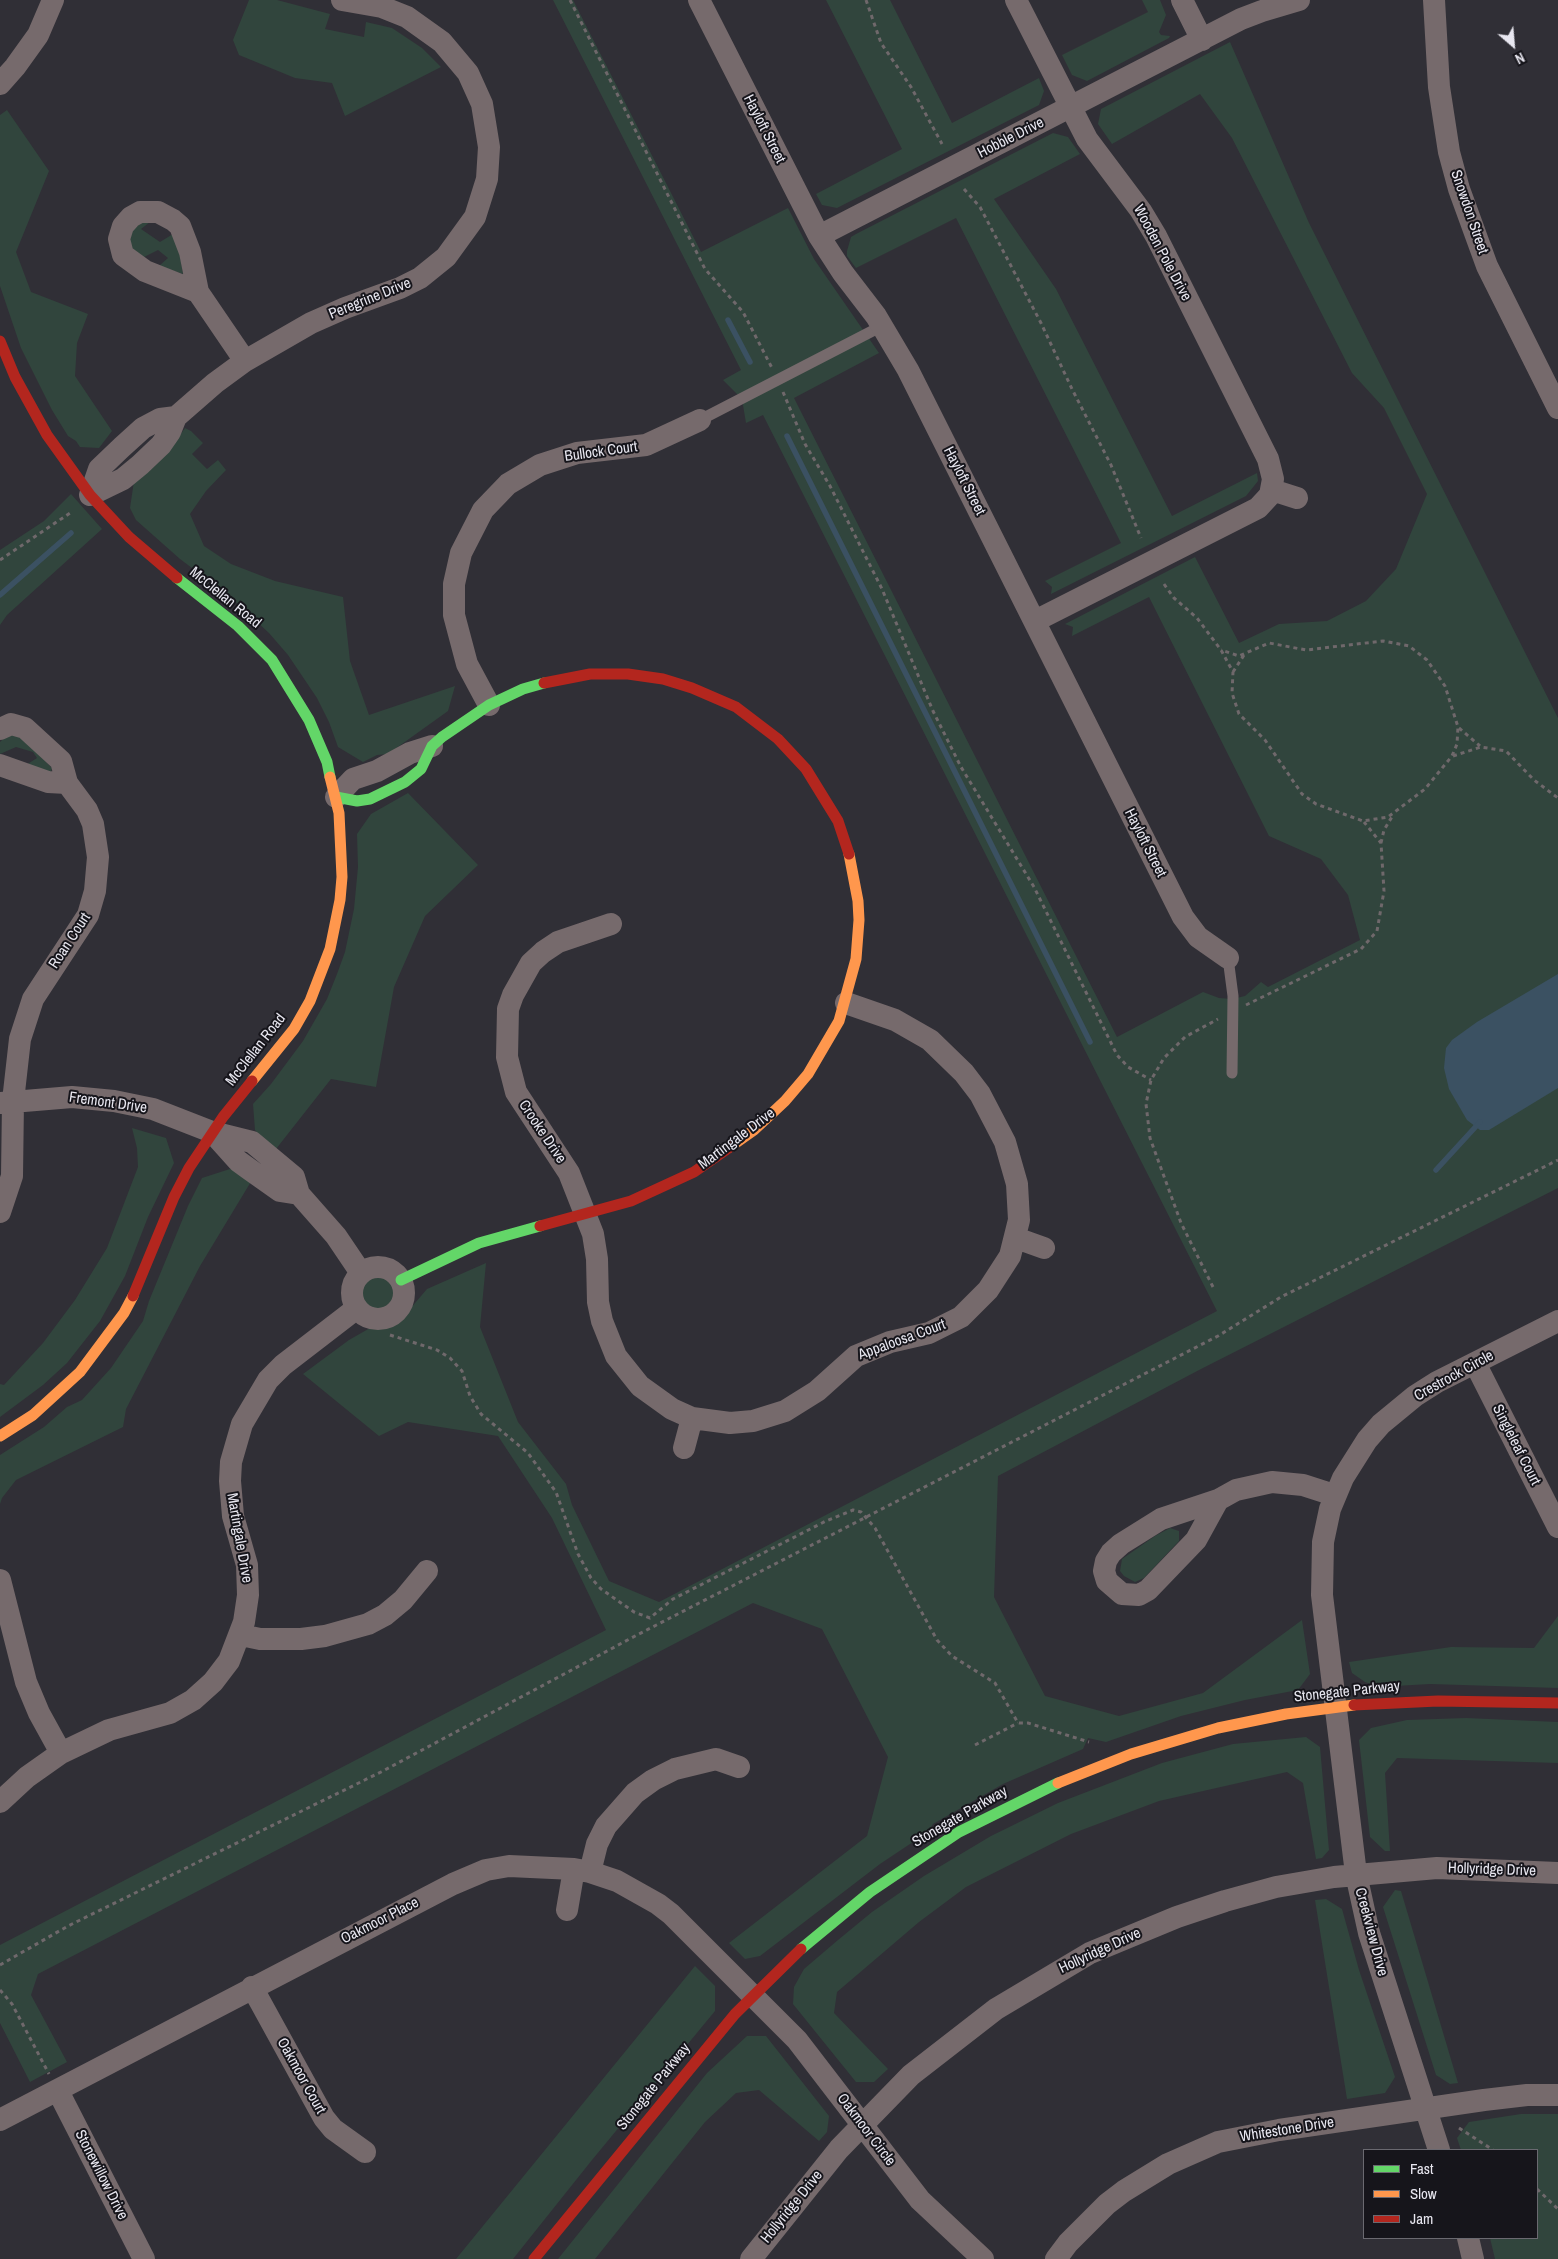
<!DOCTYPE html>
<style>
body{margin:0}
#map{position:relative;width:1558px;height:2259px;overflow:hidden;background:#302f36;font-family:"Archivo Narrow",sans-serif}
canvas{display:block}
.legend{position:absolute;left:1363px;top:2149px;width:175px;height:90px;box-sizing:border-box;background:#16151b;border:1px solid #6a6970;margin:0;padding:6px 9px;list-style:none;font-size:15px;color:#e8e7f0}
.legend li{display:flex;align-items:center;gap:10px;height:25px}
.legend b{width:25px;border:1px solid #6a6970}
.north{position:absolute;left:1488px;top:20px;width:50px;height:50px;-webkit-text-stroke:4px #16151b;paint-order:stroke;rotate:153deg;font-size:14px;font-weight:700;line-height:20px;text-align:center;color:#e8e7f0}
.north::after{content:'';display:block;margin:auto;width:18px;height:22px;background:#e8e7f0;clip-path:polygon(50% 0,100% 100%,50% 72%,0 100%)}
</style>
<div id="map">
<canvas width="1558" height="2259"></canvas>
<ul class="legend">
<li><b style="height:6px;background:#63d668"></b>Fast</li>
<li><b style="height:6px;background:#ff974d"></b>Slow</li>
<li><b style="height:6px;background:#b3261e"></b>Jam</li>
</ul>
<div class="north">N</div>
</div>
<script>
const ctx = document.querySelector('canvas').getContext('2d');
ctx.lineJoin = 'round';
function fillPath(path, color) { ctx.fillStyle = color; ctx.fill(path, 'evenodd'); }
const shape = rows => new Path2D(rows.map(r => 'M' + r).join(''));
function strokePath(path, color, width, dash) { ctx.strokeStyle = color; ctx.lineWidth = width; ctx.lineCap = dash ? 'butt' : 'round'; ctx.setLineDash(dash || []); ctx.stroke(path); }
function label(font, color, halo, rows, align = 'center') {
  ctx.font = font + ' "Archivo Narrow",sans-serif'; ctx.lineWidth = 4; ctx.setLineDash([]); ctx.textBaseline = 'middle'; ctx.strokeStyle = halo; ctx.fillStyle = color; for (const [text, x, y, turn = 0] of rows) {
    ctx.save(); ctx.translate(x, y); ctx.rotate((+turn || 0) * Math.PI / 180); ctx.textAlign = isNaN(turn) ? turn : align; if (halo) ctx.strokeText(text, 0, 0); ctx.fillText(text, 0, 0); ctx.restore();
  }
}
fillPath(shape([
 [249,0,277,0,330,14,325,29,364,37,366,22,392,28,422,48,441,67,345,116,332,83,295,78,239,55,233,40],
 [553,0,573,0,701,252,788,208,814,259,879,353,794,398,1117,1037,1203,992,1219,998,1232,999,1245,996,1261,982,1268,987,1360,940,1348,895,1321,859,1269,836,1149,597,1072,636,1073,627,1065,624,1195,557,1239,643,1279,624,1327,621,1366,601,1396,569,1427,494,1384,408,1352,373,1232,138,1200,94,1112,144,1098,124,1101,109,1230,42,1309,223,1558,718,1558,1188,1201,1369,998,1476,994,1597,1045,1696,1119,1716,1203,1693,1302,1620,1310,1674,1298,1690,1245,1700,1181,1716,1106,1742,1088,1738,1083,1749,1003,1784,933,1824,928,1832,880,1864,760,1956,745,1959,729,1943,867,1836,888,1757,822,1629,753,1603,38,1974,31,1995,67,2062,30,2082,0,2023,0,1945,606,1630,552,1518,498,1436,408,1422,379,1436,303,1374,349,1340,370,1328,388,1328,398,1323,427,1289,486,1263,480,1327,518,1422,566,1484,572,1505,609,1581,659,1602,1217,1311,763,415,746,423,742,399,723,380,741,370],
 [826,0,890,0,952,123,1039,78,1044,91,1039,105,837,208,822,205,816,194,902,149],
 [1142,0,1160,0,1166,15,1159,32,1161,35,1170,36,1169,38,1087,81,1072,75,1062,55,1148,12],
 [7,110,49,171,16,252,31,292,88,314,77,343,75,376,112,431,99,448,80,447,76,441,68,436,52,410,21,348,0,286,0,115],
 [1053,133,1068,137,1080,154,994,199,1056,289,1172,516,1257,473,1258,481,1246,496,1051,594,1052,587,1045,581,1121,543,956,218,856,268,847,256,847,251,851,237,856,234],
 [142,222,150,222,141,229,160,242,173,234,179,248,183,274,159,266,168,258,158,250,140,259,129,248,130,232],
 [185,428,191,431,203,443,192,454,207,469,218,460,226,470,206,491,190,514,204,546,231,564,275,581,343,597,350,661,369,715,455,686,448,711,388,754,377,755,363,762,338,747,329,722,317,698,288,655,269,633,228,595,180,559,136,520,130,508,134,481,170,449],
 [71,494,102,529,7,615,0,625,0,550,44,521],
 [7,735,20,735,52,768,51,772,26,765,37,758,33,752,16,747,0,754,0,742],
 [408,793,478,865,425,916,394,987,376,1087,331,1079,276,1149,264,1141,255,1130,253,1104,271,1084,303,1041,327,999,337,974,345,952,354,909,358,867,357,834,371,814],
 [132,1128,166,1138,174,1163,148,1217,125,1276,100,1321,67,1363,43,1385,0,1417,0,1384,4,1385,43,1343,75,1300,107,1248,138,1167,137,1148],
 [233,1168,252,1180,200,1266,126,1409,123,1427,16,1480,2,1498,0,1504,0,1455,44,1427,67,1407,82,1400,111,1368,143,1321,149,1301,188,1206,202,1178],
 '359 1294a19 19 0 1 1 38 0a19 19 0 1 1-38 0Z',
 [1170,1528,1179,1531,1179,1541,1144,1578,1135,1582,1124,1576,1120,1571,1122,1559,1155,1536],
 [1558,1616,1558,1688,1430,1684,1378,1687,1365,1682,1352,1673,1349,1662,1451,1647,1534,1648],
 [1466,1718,1558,1722,1558,1763,1397,1758,1385,1773,1390,1851,1385,1851,1370,1837,1359,1740,1371,1728,1407,1720],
 [1306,1737,1320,1747,1329,1850,1322,1858,1316,1859,1303,1783,1287,1772,1159,1801,1071,1834,966,1887,919,1922,837,1992,834,2013,888,2069,874,2082,856,2082,793,2004,794,1987,804,1969,838,1940,872,1912,924,1876,991,1836,1058,1803,1162,1763,1233,1744],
 [1395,1890,1401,1891,1458,2083,1450,2084,1436,2075,1383,1907],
 [1326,1899,1342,1909,1359,1970,1395,2077,1385,2093,1347,2099,1315,1900],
 [695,1966,715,1986,715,2011,592,2160,513,2259,456,2259],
 [747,2036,766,2036,829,2116,827,2132,819,2141,759,2090,736,2093,705,2122,595,2259,558,2259,707,2073],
 [1521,2114,1558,2114,1558,2259,1495,2259,1490,2238,1537,2238,1537,2150,1461,2150,1457,2138,1469,2122]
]), '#31453d');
fillPath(shape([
 [1558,974,1558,1088,1489,1130,1480,1130,1467,1120,1449,1089,1444,1068,1446,1048,1452,1040,1477,1022]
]), '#3b5162');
strokePath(shape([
 [728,320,750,362],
 [787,436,1090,1042],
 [0,595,71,533],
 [1436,1170,1480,1122]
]), '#3b5162', 5.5);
strokePath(shape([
 [570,0,705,269,743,312,772,368],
 [866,0,881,43,911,87,942,144],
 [964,189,980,207,1041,323,1072,389,1111,465,1141,538],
 [783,392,805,444,830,486,882,589,933,711,961,767,1034,887,1117,1055,1128,1067,1151,1080],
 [0,560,73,511],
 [1164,584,1174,598,1197,618,1221,650,1233,672,1232,693,1239,714,1265,740,1302,794,1316,804,1363,821,1388,817,1425,789,1452,756,1457,744,1458,727,1445,686,1427,660,1409,646,1383,641,1306,650,1269,643,1239,656,1221,650],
 [1233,672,1244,655],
 [1459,728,1480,746],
 [1453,756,1481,747,1506,751,1534,780,1558,798],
 [1381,843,1384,830,1393,815],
 [1246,1005,1361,949,1377,931,1384,891,1381,843,1364,822],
 [1213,1287,1181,1223,1150,1138,1146,1104,1151,1080,1164,1058,1185,1037,1218,1019],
 [390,1335,437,1350,450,1358,462,1371,470,1396,481,1414,528,1453,556,1492,578,1554,591,1578,601,1589,634,1612,650,1618,673,1599,826,1521,853,1510,861,1512,875,1528,937,1640,952,1656,995,1683,1018,1723,1028,1723,1089,1742],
 [975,1745,1018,1723],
 [0,1965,68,1926,381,1772,637,1635,1218,1336,1281,1297,1558,1160],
 [0,1990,12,2004,49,2074],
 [1459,2128,1493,2150],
 [1537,2189,1558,2209]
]), '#6f686b', 3, [4, 4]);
strokePath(shape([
 [700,420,882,326],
 [1228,958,1233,996,1232,1073]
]), '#766a6c', 11);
strokePath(shape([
 [699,0,819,236,843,273,876,316,908,370,1183,917,1198,937,1228,958],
 [1016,0,1087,139,1141,211,1156,236,1268,459,1273,479,1270,495,1258,508,1035,621],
 [1182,0,1202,40],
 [1434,0,1439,87,1449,152,1459,189,1487,266,1558,408],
 [0,84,15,67,38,35,53,0],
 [819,236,1241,19,1262,11,1299,0],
 [198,292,145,271,123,255,119,239,123,226,131,217,140,212,158,212,173,220,180,226,190,252,198,292,245,361],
 [1272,490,1297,498],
 [90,495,123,479,140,465,161,445,170,432,176,417,215,383,245,361,311,323,345,308,400,288,420,278,446,257,475,217,487,179,489,147,482,104,468,73,442,42,407,17,382,7,342,0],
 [90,495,99,469,122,447,143,428,160,419,176,417],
 [489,705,467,664,454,615,454,584,461,553,483,510,508,484,540,465,577,453,646,445,700,420],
 [0,729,11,724,25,728,61,761,67,783,87,810,93,824,98,857,95,891,88,915,33,999,20,1039,13,1101,12,1176,0,1212],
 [0,765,48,782,67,783],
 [336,797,353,779,377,771,410,753,432,746],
 [611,924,558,942,543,952,531,963,513,995,508,1009,507,1057,516,1092,569,1173,593,1234,597,1259,598,1302,602,1321,616,1356,640,1386,672,1409,692,1418,730,1423,753,1421,785,1411,817,1391,856,1356,890,1342,929,1333,961,1317,988,1290,1010,1256,1019,1220,1017,1184,1005,1142,980,1094,964,1073,930,1040,895,1020,846,1003],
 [0,1103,72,1097,114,1101,153,1109,212,1132,252,1142,294,1177,299,1194,336,1236,361,1273],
 [212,1132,238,1161,249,1169,280,1191,299,1194],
 [1016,1238,1044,1248],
 '352 1293a26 26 0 1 1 52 0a26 26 0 1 1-52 0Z',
 [1475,1363,1558,1527],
 [684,1448,692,1418],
 [1218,1500,1196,1540,1148,1590,1139,1595,1122,1594,1107,1581,1104,1571,1106,1561,1111,1553,1121,1544,1161,1519,1218,1500,1236,1490,1272,1482,1303,1485,1334,1495],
 [0,1580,26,1682,39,1713,61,1753],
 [241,1635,260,1639,301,1639,325,1636,368,1624,385,1615,403,1600,427,1571],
 [0,1802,27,1777,61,1753,109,1730,170,1713,193,1700,213,1682,229,1661,244,1622,248,1595,247,1565,233,1516,230,1481,231,1462,242,1424,268,1380,283,1365,357,1308],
 [590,1872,597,1844,606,1826,635,1793,653,1780,675,1769,716,1759,739,1767],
 [567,1910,574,1869],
 [252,1987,324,2118,333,2129,365,2152],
 [58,2091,144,2259],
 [0,2120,453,1884,486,1870,509,1866,574,1869,590,1872,617,1881,658,1904,671,1914,797,2040,920,2200,983,2259],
 [1439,2150,1369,1933,1356,1874,1322,1595,1323,1542,1330,1509,1343,1478,1367,1440,1381,1424,1415,1396,1437,1382,1558,1321],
 [1468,2238,1473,2259],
 [751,2259,839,2149,911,2075,996,2009,1090,1953,1177,1917,1225,1901,1276,1887,1334,1877,1437,1868,1558,1873],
 [1056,2259,1068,2243,1107,2204,1124,2191,1168,2164,1218,2142,1279,2130,1484,2100,1527,2095,1558,2095]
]), '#766a6c', 22);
strokePath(shape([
 [177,578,238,626,272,660,309,720,327,762,330,777],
 [336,797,357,801,370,799,405,782,421,769,432,746,442,737,489,705,523,689,544,683],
 [401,1280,479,1243,540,1226],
 [801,1949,870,1892,959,1832,1058,1783]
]), '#63d668', 11);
strokePath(shape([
 [252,1081,294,1029,310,1001,330,949,340,900,342,877,339,813,330,777],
 [730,1147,754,1130,785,1101,808,1074,839,1021,856,959,859,920,858,901,849,854],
 [0,1436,33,1415,80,1372,124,1313,133,1296],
 [1058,1783,1131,1754,1218,1728,1286,1714,1354,1705]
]), '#ff974d', 11);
strokePath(shape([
 [0,341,15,377,47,435,90,495,129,537,177,578],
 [544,683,590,674,628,674,663,679,692,688,736,707,778,739,806,769,838,821,849,854],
 [540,1226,631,1201,694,1172,730,1147],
 [133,1296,174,1197,189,1168,223,1117,252,1081],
 [1354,1705,1438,1701,1558,1703],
 [534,2259,735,2014,801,1949]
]), '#b3261e', 11);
label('15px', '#e8e7f0', '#16151b', [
 ["Hayloft Street",764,129,63],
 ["Hobble Drive",1011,138,-27],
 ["Snowdon Street",1469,212,71],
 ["Wooden Pole Drive",1162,253,62],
 ["Peregrine Drive",370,299,-22],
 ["Bullock Court",601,452,-8],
 ["Hayloft Street",964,481,63],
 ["McClellan Road",225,598,39],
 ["Hayloft Street",1145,843,63],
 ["Roan Court",70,941,-57],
 ["McClellan Road",256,1050,-52],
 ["Fremont Drive",108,1103,8],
 ["Crooke Drive",542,1132,56],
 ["Martingale Drive",737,1139,-37],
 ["Appaloosa Court",902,1340,-20],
 ["Crestrock Circle",1454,1376,-29],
 ["Singleleaf Court",1516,1445,63],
 ["Martingale Drive",239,1538,80],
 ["Stonegate Parkway",1347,1692,-6],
 ["Stonegate Parkway",960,1817,-30],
 ["Hollyridge Drive",1492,1870,2],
 ["Oakmoor Place",380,1921,-27],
 ["Creekview Drive",1371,1932,75],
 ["Hollyridge Drive",1100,1951,-25],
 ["Oakmoor Court",301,2076,61],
 ["Stonegate Parkway",654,2087,-51],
 ["Oakmoor Circle",866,2130,53],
 ["Whitestone Drive",1287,2130,-9],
 ["Stonewillow Drive",101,2175,63],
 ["Hollyridge Drive",792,2207,-51]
]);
</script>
